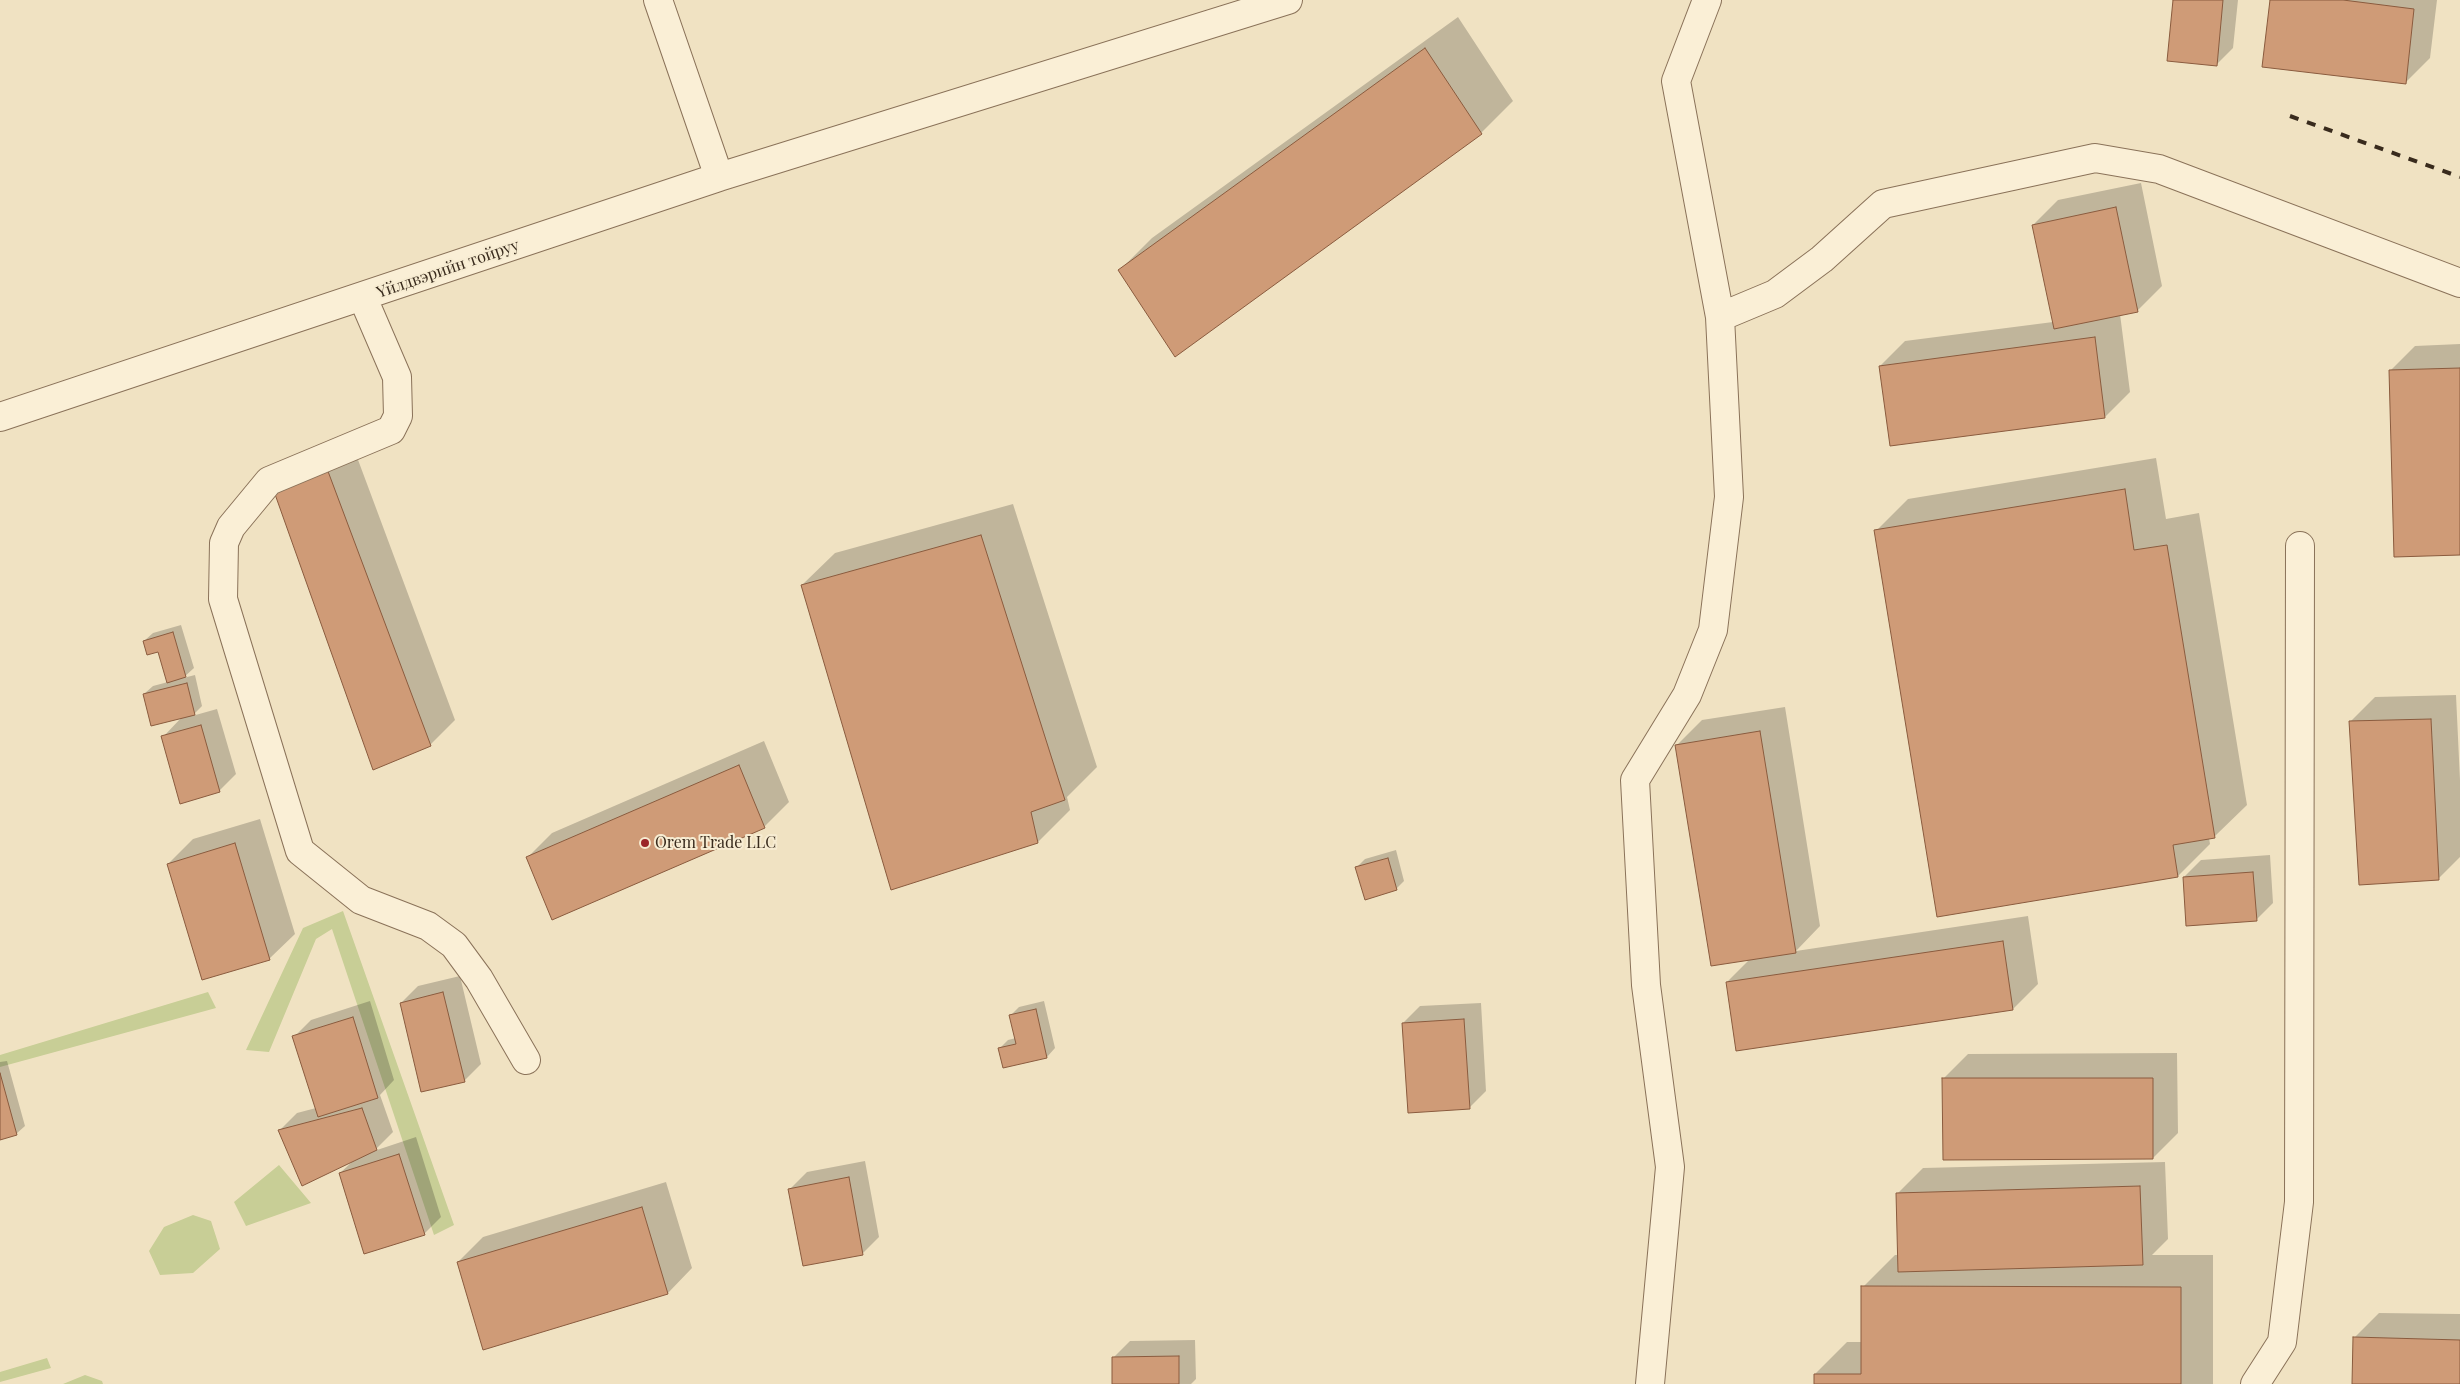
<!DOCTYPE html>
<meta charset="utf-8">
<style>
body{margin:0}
canvas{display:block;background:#f0e2c2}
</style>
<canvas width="2460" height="1384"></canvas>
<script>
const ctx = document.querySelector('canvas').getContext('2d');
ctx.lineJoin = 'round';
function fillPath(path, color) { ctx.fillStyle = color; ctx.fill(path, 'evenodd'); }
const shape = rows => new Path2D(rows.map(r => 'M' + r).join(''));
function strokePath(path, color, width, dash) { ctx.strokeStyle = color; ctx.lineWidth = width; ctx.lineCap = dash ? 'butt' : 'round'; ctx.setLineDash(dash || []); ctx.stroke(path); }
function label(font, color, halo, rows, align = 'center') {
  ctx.font = font + ' "Playfair Display",serif'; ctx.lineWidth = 4; ctx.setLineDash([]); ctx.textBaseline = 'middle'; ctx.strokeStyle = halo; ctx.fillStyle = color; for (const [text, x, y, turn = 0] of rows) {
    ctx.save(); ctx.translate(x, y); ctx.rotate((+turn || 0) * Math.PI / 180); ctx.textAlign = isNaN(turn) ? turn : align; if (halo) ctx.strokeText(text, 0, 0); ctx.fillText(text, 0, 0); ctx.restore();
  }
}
fillPath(shape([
 [343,911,454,1225,434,1235,332,929,316,939,269,1052,246,1050,303,928],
 [208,992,216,1008,0,1067,0,1055],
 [279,1165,311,1203,246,1226,234,1202],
 [193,1215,211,1221,220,1249,193,1273,160,1275,149,1251,164,1227],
 [47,1358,51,1368,0,1382,0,1372],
 [85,1375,102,1381,103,1384,63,1384]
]), '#c8ce96');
fillPath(shape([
 [2174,0,2238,0,2233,48,2216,65],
 [2271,0,2437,0,2430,58,2405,83],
 [1458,17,1513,101,1481,133,1120,270,1152,238],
 [2141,183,2162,286,2137,311,2120,314,2130,392,2105,417,1880,366,1905,341,2053,322,2033,225,2058,200],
 [2460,344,2460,554,2390,371,2415,346],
 [351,441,455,720,430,745,273,483],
 [2156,458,2166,519,2199,513,2247,805,2214,837,2209,838,2210,844,2178,876,1876,531,1908,499],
 [1013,504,1097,767,1067,797,1070,810,1038,842,802,585,835,553],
 [181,625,194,668,183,678,195,675,202,706,192,716,217,709,236,774,219,791,163,737,182,717,144,694,153,686,168,682,159,650,144,641,153,633],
 [2456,695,2460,780,2460,857,2439,878,2350,722,2375,697],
 [1785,707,1820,926,1796,951,2028,916,2038,984,2013,1009,1737,1050,1727,982,1751,958,1677,745,1702,720],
 [764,741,789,802,764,827,527,858,552,833],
 [260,819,295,934,270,958,203,979,168,864,193,839],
 [1396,850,1404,881,1396,889,1357,867,1365,859],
 [2270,855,2273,903,2256,920,2184,877,2201,860],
 [460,976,481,1064,464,1081,401,1003,418,986],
 [370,1001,394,1080,380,1095,393,1132,374,1151,416,1137,441,1217,424,1234,340,1173,353,1161,280,1130,297,1113,316,1108,294,1037,311,1020],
 [1044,1001,1055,1048,1047,1057,1004,1067,1000,1048,1008,1040,1016,1038,1011,1015,1019,1007],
 [1481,1003,1486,1091,1469,1108,1403,1023,1420,1006],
 [2177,1053,2178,1133,2153,1158,1943,1079,1968,1054],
 [7,1061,25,1126,16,1134,0,1138,0,1062],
 [865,1161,879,1237,862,1254,790,1189,807,1172],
 [2165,1162,2168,1239,2152,1255,2213,1255,2213,1384,1815,1384,1815,1374,1847,1342,1862,1342,1863,1287,1895,1255,1899,1255,1898,1193,1923,1168],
 [666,1182,692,1268,668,1293,458,1262,483,1237],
 [2379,1313,2460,1314,2460,1384,2353,1384,2354,1338],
 [1195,1340,1196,1379,1191,1384,1114,1384,1113,1358,1130,1341]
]), '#0003');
const building = shape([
 [2173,0,2223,0,2217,66,2167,61,2173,0],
 [2270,0,2343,0,2414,9,2406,84,2262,67,2270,0],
 [1425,48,1482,134,1175,357,1118,270,1425,48],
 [2116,207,2138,312,2054,329,2032,225,2116,207],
 [2095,337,2105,418,1890,446,1879,366,2095,337],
 [2460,368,2460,555,2394,557,2389,370,2460,368],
 [326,466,431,746,373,770,271,483,326,466],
 [2125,489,2134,550,2167,545,2215,838,2173,845,2178,877,1937,917,1874,530,2125,489],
 [981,535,1065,800,1031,812,1038,843,891,890,801,585,981,535],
 [173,632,186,677,167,683,158,652,147,655,143,641,173,632],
 [187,683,195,715,151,726,143,694,187,683],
 [2431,719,2439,880,2359,885,2349,721,2431,719],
 [201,725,220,792,180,804,161,736,201,725],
 [1760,731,1796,953,1711,966,1675,745,1760,731],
 [739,765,765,828,552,920,526,857,739,765],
 [235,843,270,960,202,980,167,864,235,843],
 [1388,858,1397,890,1365,900,1355,867,1388,858],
 [2253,872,2257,921,2186,926,2183,877,2253,872],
 [2003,941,2013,1010,1736,1051,1726,982,2003,941],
 [443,992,465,1082,421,1092,400,1003,443,992],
 [1036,1009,1047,1058,1003,1068,998,1048,1016,1044,1009,1015,1036,1009],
 [353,1017,378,1098,318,1117,292,1036,353,1017],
 [1464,1019,1470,1109,1408,1113,1402,1023,1464,1019],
 [0,1073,17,1135,0,1140,0,1073],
 [1942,1078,2153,1078,2153,1159,1943,1160,1942,1078],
 [362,1108,377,1150,302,1186,278,1130,362,1108],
 [399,1154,425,1235,364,1254,339,1173,399,1154],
 [849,1177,863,1255,803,1266,788,1189,849,1177],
 [2140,1186,2143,1265,1898,1272,1896,1193,2140,1186],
 [642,1207,668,1294,483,1350,457,1262,642,1207],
 [1861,1286,2181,1287,2181,1384,1814,1384,1814,1374,1861,1374,1861,1286],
 [2353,1337,2460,1340,2460,1384,2352,1384,2353,1337],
 [1179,1356,1179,1384,1112,1384,1112,1357,1179,1356]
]);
fillPath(building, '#cf9b77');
strokePath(building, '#8a5b3e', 1);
const minor = shape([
 [719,177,1288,0],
 [363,298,397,377,398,416,391,430,269,481,231,527,224,543,223,599,300,851,361,900,428,926,454,945,479,979,526,1060],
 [1720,317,1775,294,1822,259,1883,204,2095,158,2159,169,2460,283],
 [0,417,719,177,658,0],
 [1650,1384,1670,1167,1646,985,1635,780,1687,695,1713,630,1729,497,1720,317,1676,81,1707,0],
 [2255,1384,2282,1342,2299,1202,2300,546]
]);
strokePath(minor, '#8a7259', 30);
strokePath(minor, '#faefd6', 28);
strokePath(shape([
 [2290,116,2460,177]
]), '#392b1d', 4, [9, 9]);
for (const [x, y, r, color] of [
 [645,843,5,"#9b2628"]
]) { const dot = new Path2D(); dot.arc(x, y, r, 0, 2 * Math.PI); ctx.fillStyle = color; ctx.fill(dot); strokePath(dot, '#f7ecd2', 2); }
label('16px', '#392b1d', '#f7ecd2', [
 ["Үйлдвэрийн тойруу",448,269,-19]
]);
label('16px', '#392b1d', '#f7ecd2', [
 ["Orem Trade LLC",655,843]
], 'left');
</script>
